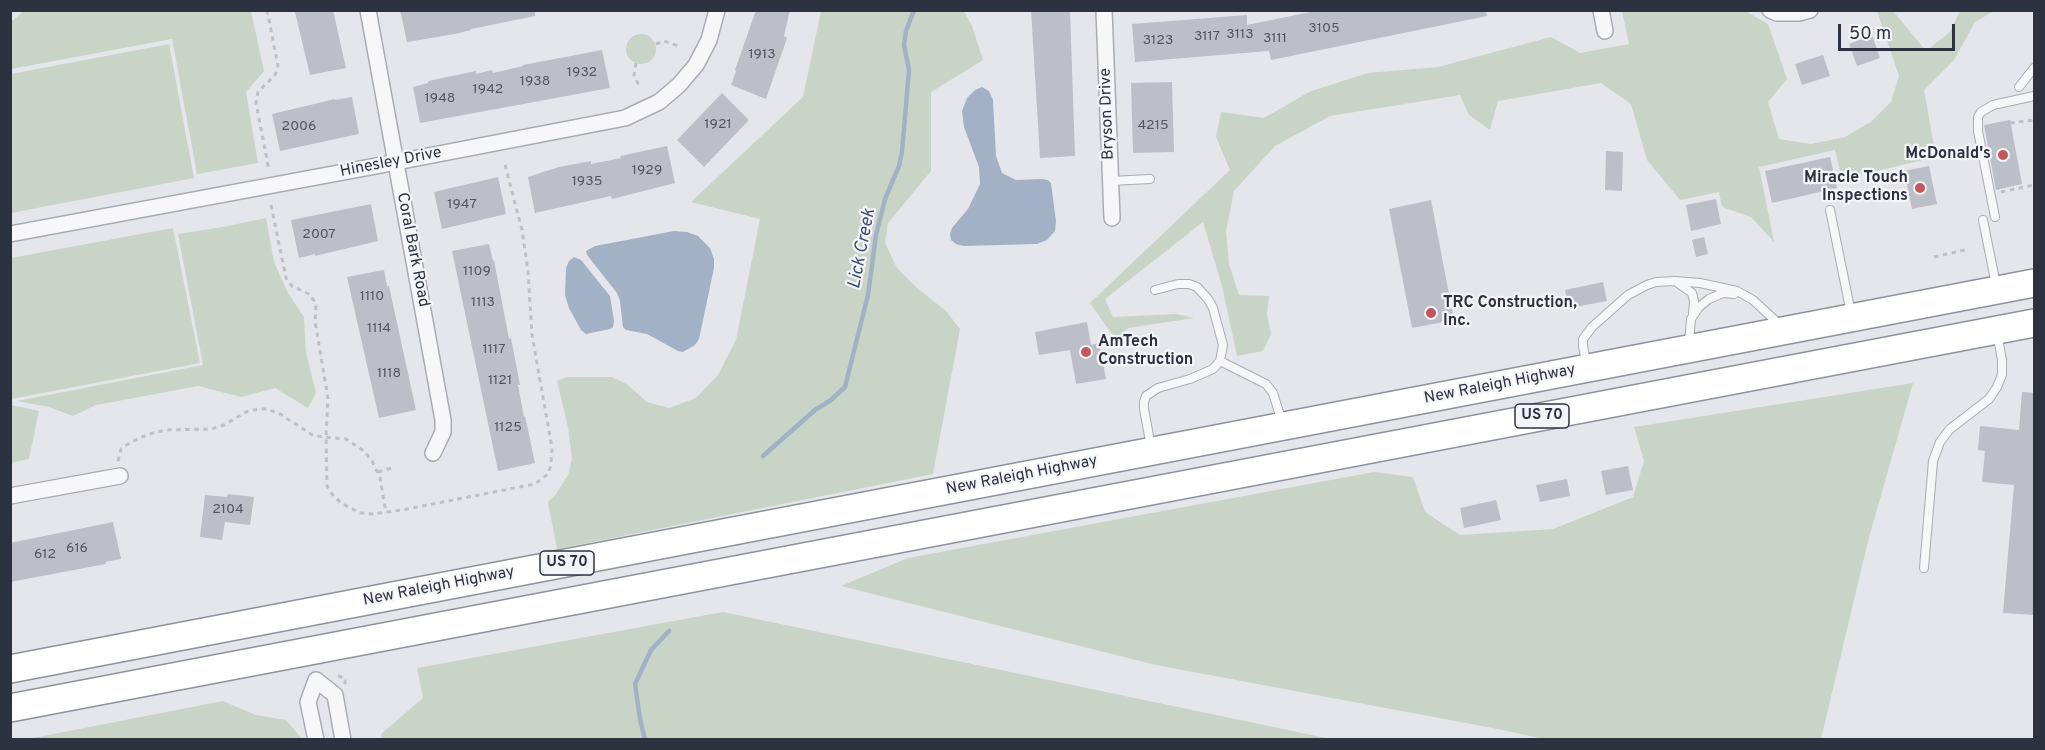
<!DOCTYPE html>
<style>
body{margin:0}
#map{position:relative;width:2045px;height:750px;overflow:hidden;background:#e4e6eb;font-family:Overpass,sans-serif}
canvas{display:block}
.frame{position:absolute;inset:0;border:12px solid #2d3241;pointer-events:none}
.scale{position:absolute;left:1838px;top:24px;width:117px;height:27px;box-sizing:border-box;border:3px solid #2d3241;border-top:0;padding-left:8px;font-size:18px;line-height:21px;white-space:nowrap;color:#2d3241;-webkit-text-stroke:4px #f4f5f8;paint-order:stroke}
</style>
<div id="map">
<canvas width="2045" height="750"></canvas>
<div class="frame"></div>
<div class="scale">50 m</div>
</div>
<script>
const ctx = document.querySelector('canvas').getContext('2d');
ctx.lineJoin = 'round';
function fillPath(path, color) { ctx.fillStyle = color; ctx.fill(path, 'evenodd'); }
const shape = rows => new Path2D(rows.map(r => 'M' + r).join(''));
function strokePath(path, color, width, dash) { ctx.strokeStyle = color; ctx.lineWidth = width; ctx.lineCap = dash ? 'butt' : 'round'; ctx.setLineDash(dash || []); ctx.stroke(path); }
function label(font, color, halo, rows, align = 'center') {
  ctx.font = font + ' Overpass,sans-serif'; ctx.lineWidth = 4.5; ctx.setLineDash([]); ctx.textBaseline = 'middle'; ctx.strokeStyle = halo; ctx.fillStyle = color; for (const [text, x, y, turn = 0] of rows) {
    ctx.save(); ctx.translate(x, y); ctx.rotate((+turn || 0) * Math.PI / 180); ctx.textAlign = isNaN(turn) ? turn : align; if (halo) ctx.strokeText(text, 0, 0); ctx.fillText(text, 0, 0); ctx.restore();
  }
}
fillPath(shape([
 [25,10,251,11,264,71,246,92,258,163,197,174,172,39,11,69,11,22],
 [821,11,964,11,972,26,983,60,931,92,931,171,888,223,885,243,897,268,917,288,946,311,960,329,933,474,557,549,548,502,556,494,568,475,572,459,568,427,557,381,567,377,612,377,628,385,647,402,669,408,696,398,718,375,736,340,760,219,691,202,803,97],
 [1622,11,1745,11,1768,24,1787,79,1768,102,1779,139,1811,144,1845,137,1871,122,1891,102,1899,76,1877,11,1893,11,1926,51,1950,32,1960,11,1994,11,1975,22,1954,60,1924,90,1936,157,1842,179,1835,150,1759,167,1774,242,1751,217,1722,207,1719,192,1680,200,1647,160,1631,104,1601,83,1498,101,1490,130,1469,115,1460,95,1330,116,1275,146,1234,191,1226,231,1229,264,1239,295,1269,296,1267,314,1271,334,1263,351,1237,356,1222,286,1203,222,1105,299,1113,317,1176,314,1194,318,1128,328,1116,340,1090,303,1230,170,1216,137,1221,112,1264,118,1311,91,1368,73,1438,67,1551,37,1580,53,1629,44],
 '626 49a15 15 0 1 1 30 0a15 15 0 1 1-30 0Z',
 [169,44,194,178,11,213,11,74],
 [266,218,274,262,288,293,304,317,306,353,316,393,308,408,275,388,241,397,198,386,96,405,73,416,49,407,17,401,203,365,178,234,223,227],
 [173,228,200,363,11,399,11,258],
 [1913,383,1868,541,1821,739,1543,739,1498,729,1156,665,841,586,908,558,1374,472,1413,477,1425,512,1460,535,1553,529,1633,497,1644,461,1634,427],
 [11,405,39,411,29,459,11,463],
 [723,612,1331,739,382,739,381,734,423,698,417,668],
 [223,701,256,715,286,720,302,739,28,739]
]), '#c8d4c6');
fillPath(shape([
 [982,87,989,91,993,100,996,156,1002,173,1016,180,1042,179,1048,180,1051,183,1056,221,1055,231,1047,240,1037,244,964,246,956,244,951,240,950,234,952,228,968,209,980,184,979,167,964,127,962,111,967,98,975,90],
 [674,231,687,232,698,236,710,248,714,259,714,268,699,339,695,345,683,352,678,351,647,334,626,330,623,327,620,301,617,293,587,255,586,251,595,246],
 [574,257,581,260,610,296,614,321,613,327,610,329,586,334,581,330,569,308,565,295,566,268,569,261]
]), '#a3b1c7');
strokePath(shape([
 [763,456,815,410,831,400,845,387,868,295,876,235,885,199,899,166,902,152,909,70,904,45,906,31,914,10],
 [645,740,640,719,635,684,651,650,669,631]
]), '#a3b1c7', 4.5);
fillPath(shape([
 [303,10,333,10,346,68,310,75,295,12],
 [400,10,535,10,535,16,471,29,471,30,455,34,407,42],
 [756,10,790,10,784,36,787,38,766,99,731,85,736,71,735,70],
 [1031,10,1070,10,1075,156,1040,158],
 [1320,10,1486,10,1487,16,1271,60,1269,51,1135,62,1132,24,1247,15,1247,25],
 [1872,35,1880,58,1857,66,1849,44],
 [602,50,610,88,420,123,413,87,428,83,428,81,476,71,476,74,492,70,493,73,523,66,523,65],
 [1823,55,1830,76,1802,85,1795,64],
 [1172,82,1174,152,1133,153,1131,83],
 [722,93,749,120,704,167,677,140],
 [352,97,359,134,280,151,272,114,335,99,335,100],
 [2010,120,2022,184,1996,190,1984,125],
 [667,146,675,183,612,199,611,196,535,213,528,177,559,167,591,161,591,164,621,158,620,156],
 [1606,151,1623,152,1622,191,1605,190],
 [1830,157,1837,188,1772,203,1765,171],
 [1929,166,1937,204,1912,209,1904,171],
 [498,177,506,214,442,229,434,192],
 [1716,199,1721,224,1691,231,1686,205],
 [1431,200,1454,320,1412,328,1389,209],
 [371,204,378,241,315,256,315,254,299,258,291,220],
 [1704,237,1708,254,1696,257,1692,240],
 [489,244,493,261,494,260,509,339,511,338,520,385,518,385,524,417,525,416,535,463,498,471,452,251],
 [384,270,387,286,389,286,416,410,379,418,347,277],
 [1603,282,1607,301,1569,308,1565,290],
 [1087,322,1091,345,1099,343,1106,379,1076,384,1070,350,1039,355,1035,332],
 [2022,392,2034,393,2034,615,2003,613,2014,485,1982,482,1985,451,1978,450,1980,426,2019,430],
 [1628,466,1633,490,1606,495,1601,471],
 [1567,479,1570,496,1540,502,1536,485],
 [228,494,254,497,250,525,225,522,222,540,200,537,205,495,227,497],
 [1496,500,1501,520,1464,528,1460,508],
 [113,522,121,559,105,562,106,564,10,582,10,543]
]), '#bcbfc7');
const lane = shape([
 [2019,87,2034,68],
 [1111,181,1150,179],
 [1830,210,1851,313],
 [1995,217,1978,131,1978,117,1981,112,1993,105,2034,96],
 [1983,220,1996,285],
 [1678,283,1692,293,1694,301,1693,314],
 [1689,343,1691,319,1699,307,1709,299,1723,293,1734,294],
 [1220,361,1266,384,1273,393,1282,422],
 [1586,362,1583,346,1583,339,1592,327,1628,295,1647,285,1656,282,1675,281,1700,283,1737,291,1753,300,1780,325],
 [1151,447,1144,409,1144,402,1146,396,1158,388,1190,379,1213,369,1220,361,1223,345,1213,308,1208,299,1197,287,1189,284,1178,284,1155,290],
 [1924,568,1933,461,1940,442,1950,429,1989,399,1997,387,2002,375,2002,360,1997,333]
]);
const street = shape([
 [368,10,443,420,443,432,433,453],
 [1104,10,1112,218],
 [1601,10,1605,31],
 [1770,10,1777,13,1799,13,1810,10],
 [10,234,376,166,625,118,659,102,679,85,696,65,709,40,717,10],
 [10,496,120,476],
 [316,680,335,695,343,740],
 [316,680,308,702,316,740]
]);
const highway = shape([
 [10,669,2034,283],
 [10,708,2034,323]
]);
strokePath(lane, '#a9acb5', 10);
strokePath(street, '#a9acb5', 18);
strokePath(highway, '#8d92a0', 30);
strokePath(shape([
 [267,10,278,66,275,75,258,92,256,103,269,170],
 [656,44,664,41,681,47],
 [636,63,634,75,640,88],
 [2010,123,2034,120],
 [2001,192,2034,185],
 [271,205,286,278,292,286,309,294,315,302,316,307,315,321,328,398,326,437,327,486,332,494,341,503,360,513,372,514,402,510,535,484,548,474,551,465,552,448,532,335,528,271,522,230,504,161],
 [1934,257,1965,250],
 [118,461,121,449,131,442,149,434,166,430,211,429,224,425,246,412,258,409,267,409,280,414,314,436,346,439,364,451,372,461,380,478,386,513],
 [378,472,392,468],
 [338,676,345,678,345,685]
]), '#bec0c5', 3, [4.5, 4.5]);
strokePath(lane, '#f7f7f9', 8);
strokePath(street, '#f7f7f9', 15);
strokePath(highway, '#fff', 27);
for (const [x, y, r, color] of [
 [2003,155,6,"#c2575c"],
 [1920,188,6,"#c2575c"],
 [1431,313,6,"#c2575c"],
 [1086,352,6,"#c2575c"]
]) { const dot = new Path2D(); dot.arc(x, y, r, 0, 2 * Math.PI); ctx.fillStyle = color; ctx.fill(dot); strokePath(dot, '#f4f5f8', 2); }
label('14px', '#515562', null, [
 ["3105",1324,29],
 ["3113",1240,35],
 ["3117",1207,37],
 ["3111",1275,39],
 ["3123",1158,41],
 ["1913",762,55],
 ["1932",582,73],
 ["1938",535,82],
 ["1942",488,90],
 ["1948",440,99],
 ["1921",718,125],
 ["4215",1153,126],
 ["2006",299,127],
 ["1929",647,171],
 ["1935",587,182],
 ["1947",462,205],
 ["2007",319,235],
 ["1109",477,272],
 ["1110",372,297],
 ["1113",483,303],
 ["1114",379,329],
 ["1117",494,350],
 ["1118",389,374],
 ["1121",500,381],
 ["1125",508,428],
 ["2104",228,510],
 ["616",77,549],
 ["612",45,555]
]);
for (const [x, y, w] of [
 [1542,416,54],
 [567,563,54]
]) { const box = new Path2D(); box.roundRect(x - w / 2, y - 12, w, 24, 4.5); ctx.fillStyle = '#f4f5f8'; ctx.fill(box); strokePath(box, '#2d3241', 1.5); }
label('bold 15px', '#2d3241', null, [
 ["US 70",1542,416],
 ["US 70",567,563]
]);
label('16px', '#2d3241', '#f4f5f8', [
 ["Bryson Drive",1108,114,-92],
 ["Hinesley Drive",391,163,-11],
 ["Coral Bark Road",412,250,79],
 ["New Raleigh Highway",1500,385,-11],
 ["New Raleigh Highway",1022,476,-11],
 ["New Raleigh Highway",439,587,-11]
]);
label('bold 16px', '#2d3241', '#f4f5f8', [
 ["McDonald's",1991,155],
 ["Miracle Touch",1908,179],
 ["Inspections",1908,197],
 ["TRC Construction,",1443,304,"left"],
 ["Inc.",1443,322,"left"],
 ["AmTech",1098,343,"left"],
 ["Construction",1098,361,"left"]
], 'right');
label('italic 18px', '#3b4e71', '#f4f5f8', [
 ["Lick Creek",863,249,-79]
]);
</script>
